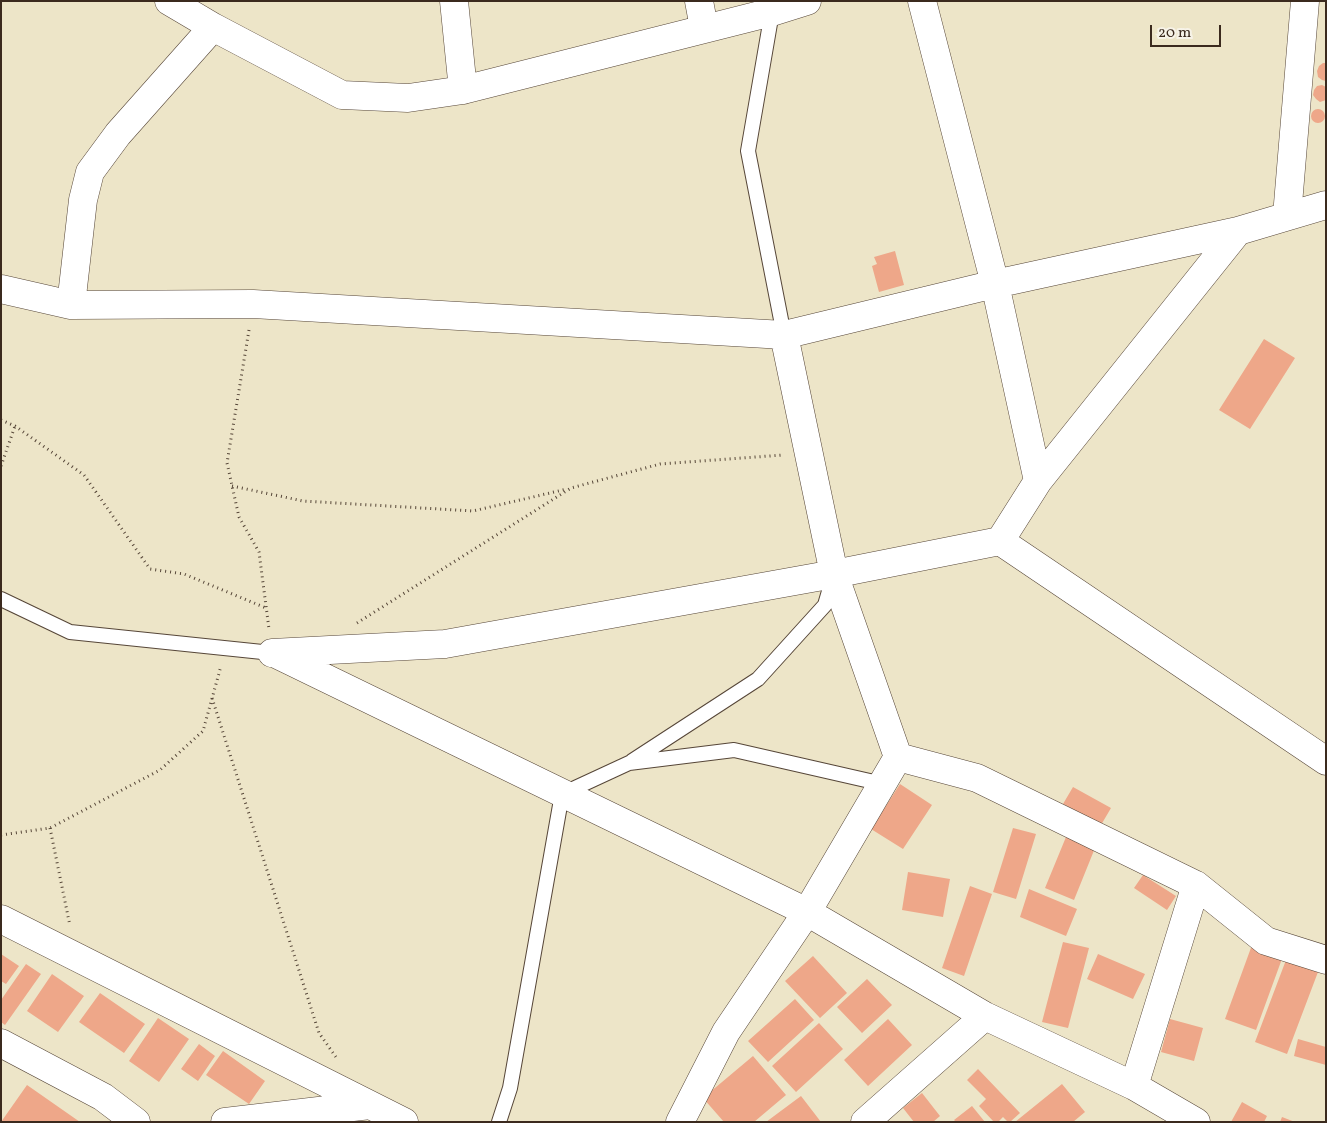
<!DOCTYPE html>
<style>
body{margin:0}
#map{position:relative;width:1327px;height:1123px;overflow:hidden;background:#ede5c8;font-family:Vollkorn,serif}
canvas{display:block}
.frame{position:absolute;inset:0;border:2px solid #3b2a1e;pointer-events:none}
.scale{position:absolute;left:1150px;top:25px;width:71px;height:22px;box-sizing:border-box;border:2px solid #3b2a1e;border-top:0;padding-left:6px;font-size:15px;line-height:18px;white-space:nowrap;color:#3b2a1e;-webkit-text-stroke:4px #f7f3e8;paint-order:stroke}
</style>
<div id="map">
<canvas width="1327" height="1123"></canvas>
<div class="frame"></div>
<div class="scale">20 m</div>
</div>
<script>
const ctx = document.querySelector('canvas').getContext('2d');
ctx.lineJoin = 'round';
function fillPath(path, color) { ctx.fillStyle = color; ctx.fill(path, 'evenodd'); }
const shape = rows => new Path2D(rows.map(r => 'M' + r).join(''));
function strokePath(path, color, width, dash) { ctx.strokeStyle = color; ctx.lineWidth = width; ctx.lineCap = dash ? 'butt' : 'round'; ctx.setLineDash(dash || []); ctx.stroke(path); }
fillPath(shape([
 [1323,63,1326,63,1326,81,1322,80,1318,77,1317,71,1319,66],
 [1322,85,1326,87,1326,100,1320,102,1316,99,1313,95,1314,90,1317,86],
 '1311 116a7 7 0 1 1 14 0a7 7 0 1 1-14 0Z',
 [895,251,904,285,879,292,872,266,877,264,874,257],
 [1264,339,1295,358,1250,429,1219,410],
 [900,784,932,805,903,849,871,829],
 [1073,787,1111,808,1101,825,1063,804],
 [1013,828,1036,834,1016,899,993,892],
 [1066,837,1095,848,1074,900,1045,888],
 [908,872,950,879,943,917,902,910],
 [1143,875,1176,896,1167,910,1134,888],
 [970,886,992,894,964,976,942,968],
 [1029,889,1077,909,1066,936,1020,917],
 [1063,942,1089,948,1068,1028,1042,1022],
 [1252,945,1283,956,1256,1030,1225,1019],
 [1,954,19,966,6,984,1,981],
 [1098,954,1145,974,1133,999,1087,979],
 [813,956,847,993,820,1018,785,981],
 [1286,960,1318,972,1287,1054,1255,1042],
 [26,964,41,974,5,1025,1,1022,1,1000],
 [52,974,84,996,58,1032,27,1011],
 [867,979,892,1005,862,1033,837,1007],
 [100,993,145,1024,124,1053,79,1022],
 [795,999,814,1020,768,1062,748,1041],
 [158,1018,189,1039,159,1082,129,1061],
 [888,1019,912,1045,868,1086,844,1060],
 [1170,1019,1203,1028,1194,1061,1161,1052],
 [819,1023,843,1049,796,1092,772,1066],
 [1298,1039,1326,1047,1326,1065,1294,1056],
 [199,1044,215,1056,198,1081,181,1069],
 [223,1051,265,1081,249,1104,206,1075],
 [753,1056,786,1095,754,1122,724,1122,703,1098],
 [978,1069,1020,1113,1010,1122,1008,1122,1003,1117,998,1122,994,1122,979,1106,986,1099,967,1080],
 [1062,1084,1085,1112,1073,1122,1015,1122],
 [27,1085,80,1122,1,1122],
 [922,1093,940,1116,933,1122,914,1122,903,1108],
 [801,1096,821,1122,766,1122],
 [1242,1102,1267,1116,1264,1122,1231,1122],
 [972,1106,985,1122,956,1122,954,1120],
 [1282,1117,1295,1122,1280,1122]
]), '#eea789');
const lane = shape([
 [772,12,748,151,784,335],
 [1,599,70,632,272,653],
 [632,761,758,679,825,605,832,581],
 [499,1122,510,1088,562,794,629,763,734,750,883,784]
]);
const street = shape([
 [169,1,213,27,342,95,408,98,463,90,772,12,807,1],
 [454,1,463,90],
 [699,1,704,28],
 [922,1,995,284,1038,481],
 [1287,216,1305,1],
 [1,289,71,305,253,304,784,335,995,284,1238,231,1326,205],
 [71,305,83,200,90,172,118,134,213,27],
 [1000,541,1326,761],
 [272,653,445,644,834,574,1000,541,1038,481,1238,231],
 [276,654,807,912,985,1016,1134,1086,1196,1122],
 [898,757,977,778,1196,885,1266,941,1326,960],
 [1,919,404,1122],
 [1,1043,103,1097,136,1122],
 [1134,1086,1196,885],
 [225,1122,370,1105],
 [680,1122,726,1032,807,912,898,757,834,574,784,335],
 [865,1122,985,1016]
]);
strokePath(lane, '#564638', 16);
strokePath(street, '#564638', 29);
strokePath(shape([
 [249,330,227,463,239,517,259,552,269,629],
 [1,420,15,426,84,475,150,569,184,574,266,608],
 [1,466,15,426],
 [232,486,303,501,473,511,567,489],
 [357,623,571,488,660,464,783,455],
 [212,698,319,1033,338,1060],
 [50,828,70,926],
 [1,835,50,828,160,770,203,731,221,666]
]), '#564638', 3, [1, 4]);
strokePath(lane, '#fff', 14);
strokePath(street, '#fff', 28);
</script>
